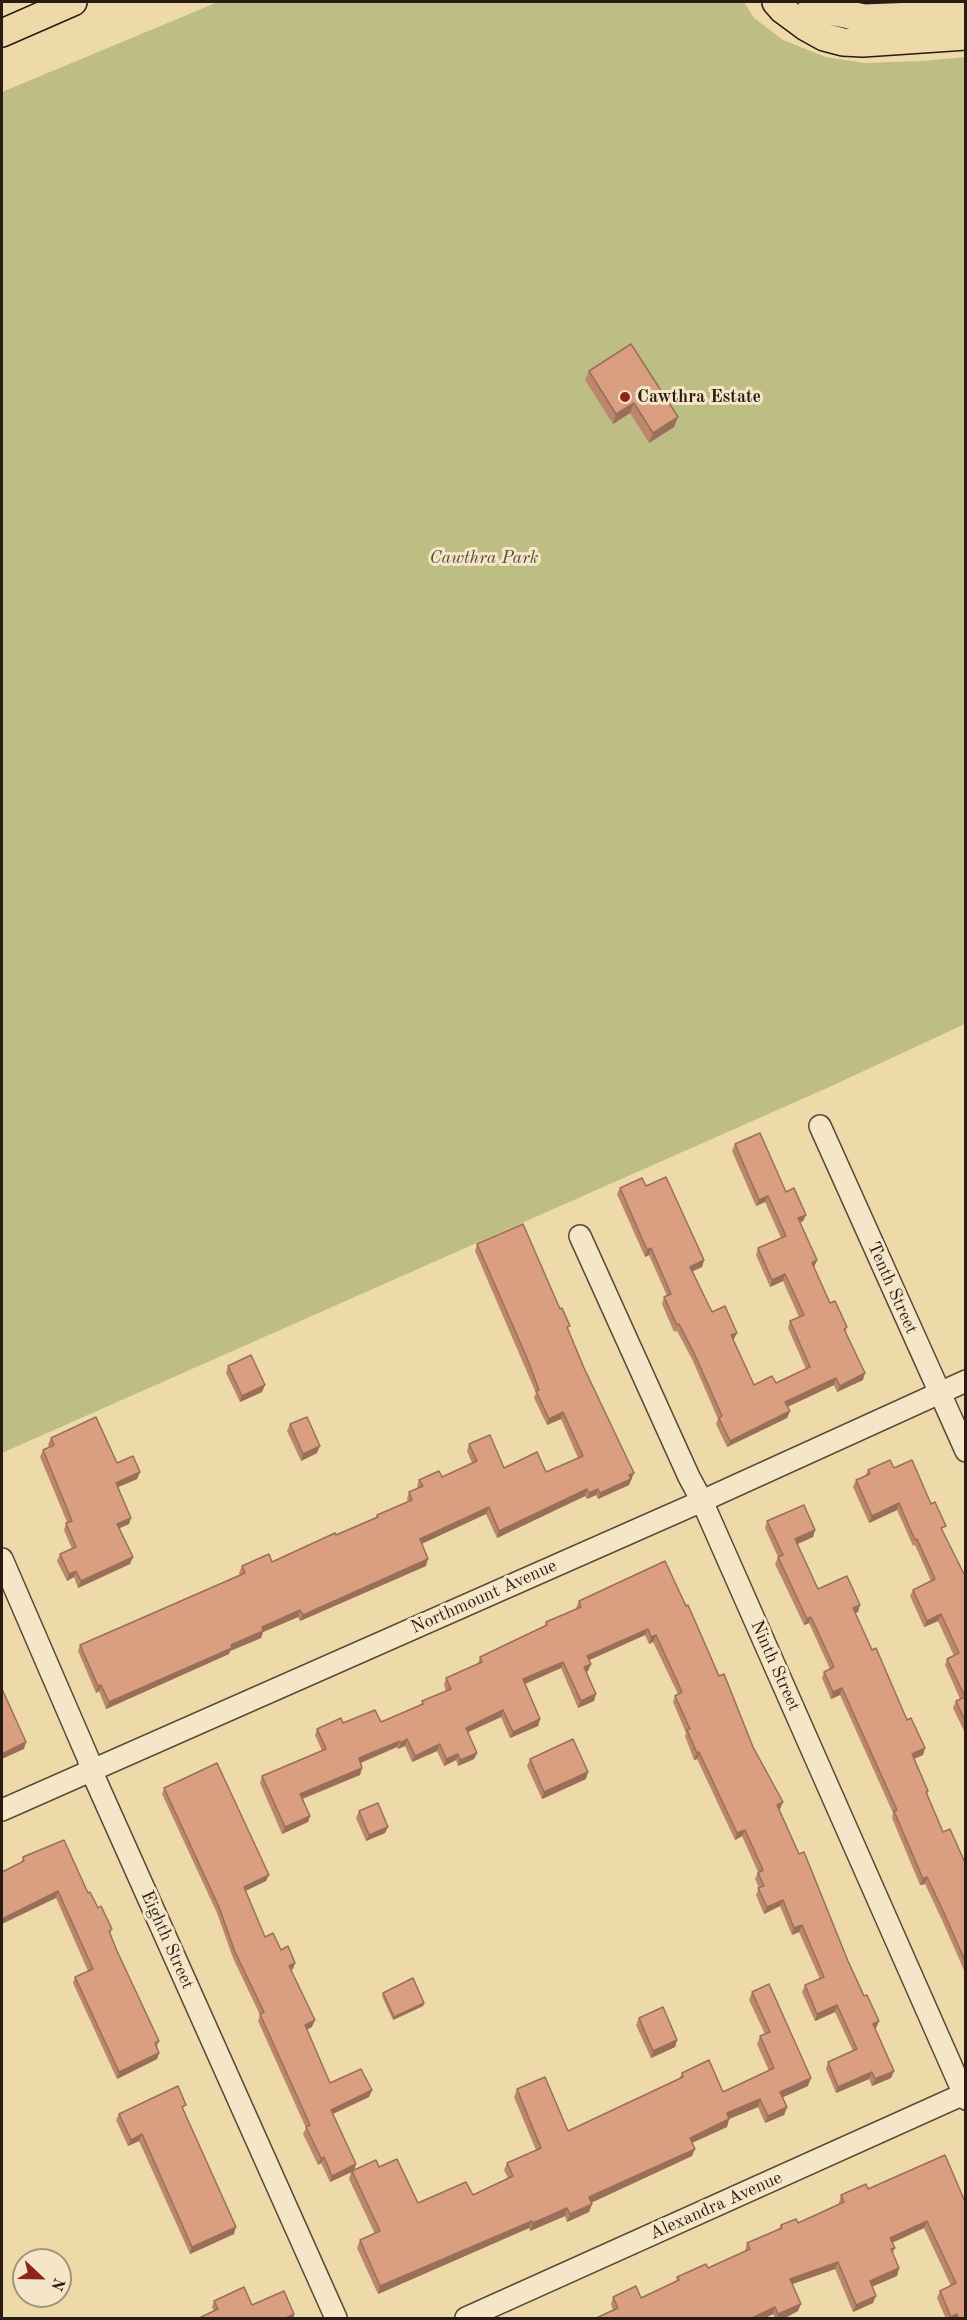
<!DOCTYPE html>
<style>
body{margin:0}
#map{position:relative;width:967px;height:2320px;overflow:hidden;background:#eed9a9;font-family:"Old Standard TT",serif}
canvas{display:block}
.frame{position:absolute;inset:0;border:3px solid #271b14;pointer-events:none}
.north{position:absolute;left:12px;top:2248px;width:60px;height:60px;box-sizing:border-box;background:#f4e6c7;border:2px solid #a2957f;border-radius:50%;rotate:112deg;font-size:16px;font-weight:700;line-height:24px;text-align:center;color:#271b14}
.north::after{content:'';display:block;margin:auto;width:21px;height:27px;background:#8f2418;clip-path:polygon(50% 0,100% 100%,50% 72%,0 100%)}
</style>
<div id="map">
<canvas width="967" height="2320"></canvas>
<div class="frame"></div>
<div class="north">N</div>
</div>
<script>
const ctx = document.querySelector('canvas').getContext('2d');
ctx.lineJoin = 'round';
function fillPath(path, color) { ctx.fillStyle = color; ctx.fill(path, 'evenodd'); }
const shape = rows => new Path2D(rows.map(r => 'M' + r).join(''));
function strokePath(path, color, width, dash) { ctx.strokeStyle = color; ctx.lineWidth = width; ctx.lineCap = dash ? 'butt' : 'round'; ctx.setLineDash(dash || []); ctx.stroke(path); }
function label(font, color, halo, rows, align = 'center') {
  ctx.font = font + ' "Old Standard TT",serif'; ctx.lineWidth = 6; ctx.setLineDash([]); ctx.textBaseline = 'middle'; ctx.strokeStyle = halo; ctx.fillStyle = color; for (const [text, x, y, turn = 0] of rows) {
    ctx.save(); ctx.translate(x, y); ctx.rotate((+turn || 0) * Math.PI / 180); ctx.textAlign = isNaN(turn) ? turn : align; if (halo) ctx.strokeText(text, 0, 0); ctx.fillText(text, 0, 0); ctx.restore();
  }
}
fillPath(shape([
 [218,2,744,2,754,18,783,40,826,57,864,63,923,61,965,57,965,1024,827,1088,2,1453,2,92]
]), '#bebe84');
const minor = shape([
 [820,1126,966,1451],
 [580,1236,689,1477,702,1501,966,2099],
 [2,1559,88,1758,91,1770,336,2318],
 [2,1810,702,1501,966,1381],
 [466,2318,966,2093]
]);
const major = shape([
 [776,2,783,10,806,27,824,37,843,42,863,43,966,36],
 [812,2,831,11,864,18,966,14],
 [2,33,73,2]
]);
strokePath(minor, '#594a39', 24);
strokePath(major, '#271b14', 30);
strokePath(minor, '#f4e6c7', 21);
strokePath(major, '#eed9a9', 27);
fillPath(shape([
 [589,371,674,427,649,443,630,413,613,424,585,380],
 [735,1144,786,1192,806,1215,803,1221,800,1223,817,1260,814,1267,830,1303,847,1327,846,1331,863,1380,837,1392,834,1385,787,1407,790,1411,787,1418,727,1447,716,1424,718,1419,692,1359,677,1331,674,1332,662,1304,664,1297,667,1296,649,1255,645,1257,617,1194,620,1188,646,1186,704,1260,702,1267,693,1271,712,1312,734,1339,733,1340,754,1385,776,1383,806,1369,788,1328,790,1321,799,1317,783,1281,770,1287,756,1255,758,1248,781,1238,765,1202,756,1206,732,1151],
 [477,1244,568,1331,631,1480,629,1485,598,1499,596,1495,587,1499,585,1496,497,1538,486,1514,421,1544,426,1566,300,1621,298,1617,263,1632,261,1638,230,1651,229,1654,106,1709,99,1691,96,1693,78,1651,80,1645,240,1575,239,1573,242,1566,272,1562,376,1517,377,1515,408,1502,407,1499,409,1492,418,1488,417,1486,419,1480,442,1477,472,1463,467,1451,469,1444,504,1468,546,1472,578,1458,561,1419,547,1425,534,1398,536,1393,524,1365,475,1251],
 [228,1366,262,1392,240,1402,226,1373],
 [290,1424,317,1453,301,1461,287,1431],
 [51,1438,140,1472,137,1479,118,1487,129,1524,120,1528,130,1564,78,1588,74,1577,67,1581,57,1561,60,1554,72,1549,64,1530,66,1523,67,1522,40,1457,43,1450,49,1447,48,1444],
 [894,1468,943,1533,966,1578,966,1735,953,1708,956,1701,960,1699,945,1665,947,1659,954,1656,938,1621,924,1627,910,1596,913,1590,931,1581,915,1545,913,1546,897,1510,869,1523,853,1487,856,1480,865,1476,868,1470],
 [767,1521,815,1530,813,1537,797,1544,818,1589,858,1612,855,1613,872,1650,907,1720,925,1748,923,1755,914,1759,928,1791,927,1795,943,1832,966,1865,966,1975,942,1920,925,1884,920,1885,892,1818,893,1813,840,1695,831,1699,822,1678,824,1672,830,1669,809,1623,804,1625,775,1564,778,1557,765,1528],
 [665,1561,753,1747,783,1802,779,1809,864,1996,879,2021,876,2028,875,2028,894,2071,891,2078,872,2086,869,2079,836,2093,826,2069,828,2062,853,2051,835,2012,815,2021,802,1992,805,1985,820,1979,799,1932,792,1935,780,1906,764,1914,756,1895,759,1888,755,1879,758,1872,742,1836,735,1840,697,1759,694,1760,685,1736,686,1733,673,1702,675,1696,678,1694,653,1642,649,1644,645,1635,589,1660,591,1664,588,1671,586,1672,594,1701,578,1708,561,1668,525,1684,540,1719,538,1726,510,1738,501,1717,468,1732,477,1753,474,1759,458,1766,456,1760,444,1766,437,1751,412,1762,405,1746,398,1749,397,1747,361,1763,362,1768,360,1775,303,1799,310,1816,308,1822,282,1834,260,1783,262,1776,322,1751,315,1735,317,1729,343,1723,381,1722,421,1705,422,1701,446,1691,444,1685,446,1678,478,1664,480,1657,545,1626,546,1622,577,1609,576,1608,579,1601],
 [530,1759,586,1779,542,1799,527,1766],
 [164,1788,266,1881,245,1891,265,1937,281,1950,293,1969,291,1970,312,2027,307,2029,330,2083,372,2090,369,2097,333,2114,354,2170,379,2167,418,2203,473,2195,508,2178,504,2170,507,2163,536,2150,514,2097,517,2089,568,2131,679,2079,682,2073,723,2092,769,2071,757,2044,760,2036,765,2034,749,2000,752,1992,808,2086,782,2097,787,2107,784,2115,765,2123,758,2107,729,2119,727,2127,692,2143,692,2156,591,2203,592,2204,589,2212,567,2222,565,2216,530,2231,529,2228,378,2294,357,2248,360,2240,375,2234,349,2179,351,2172,330,2182,321,2163,318,2165,303,2134,306,2128,258,2021,260,2015,233,1958,217,1913,162,1794],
 [359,1811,385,1833,366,1841,356,1818],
 [23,1857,88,1893,112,1929,110,1934,117,1951,159,2041,157,2047,159,2053,157,2059,117,2079,73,1983,75,1977,88,1971,56,1898,21,1863],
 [383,1993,424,2003,423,2006,393,2020,382,1996],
 [639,2018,677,2040,675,2047,651,2058,636,2025],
 [184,2111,234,2234,190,2254,139,2141,128,2146,116,2120,119,2114],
 [945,2155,966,2319,946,2319,937,2298,940,2291,951,2286,924,2228,892,2243,895,2248,893,2253,899,2268,897,2276,872,2286,873,2303,853,2312,835,2269,792,2284,798,2311,783,2319,775,2319,773,2314,763,2319,594,2319,613,2310,611,2304,613,2297,641,2298,676,2282,677,2277,708,2268,745,2251,747,2243,779,2229,781,2225,798,2223,839,2204,839,2203,841,2195,868,2189],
 [214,2301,252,2305,294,2314,293,2319,197,2319,214,2311,212,2307]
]), '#bb886e');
fillPath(shape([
 [634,403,630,413,613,424,616,414],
 [678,417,674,427,649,443,653,433],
 [768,1196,765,1202,756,1206,759,1200],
 [806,1215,803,1221,796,1225,798,1218],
 [651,1248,649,1255,645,1257,647,1250],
 [704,1260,702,1267,688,1273,690,1267],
 [817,1260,814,1267,809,1269,812,1263],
 [785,1274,783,1281,770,1287,772,1280],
 [737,1333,734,1339,729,1342,731,1335],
 [865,1373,863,1380,837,1392,840,1386],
 [836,1378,834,1385,783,1409,785,1402],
 [265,1385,262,1392,240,1402,242,1396],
 [790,1411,787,1418,727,1447,730,1441],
 [563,1412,561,1419,547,1425,549,1419],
 [320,1446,317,1453,301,1461,303,1454],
 [140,1472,137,1479,114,1489,116,1483],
 [634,1473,629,1485,598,1499,600,1493],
 [587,1489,585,1496,497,1538,499,1531],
 [598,1489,596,1495,587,1499,589,1493],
 [899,1503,897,1510,869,1523,872,1516],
 [489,1507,486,1514,417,1546,420,1539],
 [131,1518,129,1524,115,1530,117,1524],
 [815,1530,813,1537,793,1546,795,1539],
 [133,1557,130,1564,78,1588,81,1581],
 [428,1559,426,1566,300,1621,303,1615],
 [76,1571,74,1577,67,1581,69,1574],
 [860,1605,858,1612,851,1615,853,1608],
 [300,1610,298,1617,263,1632,261,1638,230,1651,229,1654,106,1709,109,1702,231,1645,262,1627],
 [941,1614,938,1621,924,1627,927,1621],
 [811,1617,809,1623,804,1625,807,1619],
 [648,1629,645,1635,585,1662,587,1656],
 [656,1635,653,1642,649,1644,651,1637],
 [563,1662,561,1668,520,1686,523,1679],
 [591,1664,588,1671,581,1674,584,1667],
 [101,1685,99,1691,96,1693,98,1686],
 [842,1688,840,1695,831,1699,833,1692],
 [596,1694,594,1701,578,1708,581,1701],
 [503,1710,501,1717,464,1734,466,1728],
 [540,1719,538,1726,510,1738,513,1732],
 [407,1739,405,1746,398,1749,401,1743],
 [400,1741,397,1747,357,1764,359,1758],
 [26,1742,24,1749,2,1759,2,1754],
 [440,1744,437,1751,412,1762,415,1756],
 [925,1748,923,1755,909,1761,912,1754],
 [699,1752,697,1759,694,1760,697,1753],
 [477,1753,474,1759,458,1766,460,1760],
 [458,1754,456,1760,444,1766,446,1759],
 [362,1768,360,1775,298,1800,300,1794],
 [588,1772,586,1779,542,1799,544,1792],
 [783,1802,780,1809,775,1811,777,1805],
 [310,1816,308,1822,282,1834,285,1827],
 [388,1827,385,1833,366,1841,369,1835],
 [745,1830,742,1836,735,1840,737,1833],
 [269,1875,266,1881,241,1893,244,1887],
 [927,1877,925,1884,920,1885,923,1879],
 [58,1891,56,1898,2,1924,2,1919],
 [783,1900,780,1906,764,1914,767,1907],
 [802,1925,799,1932,792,1935,794,1928],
 [295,1963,293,1969,286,1972,289,1966],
 [424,2003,423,2006,393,2020,394,2017],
 [837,2005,835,2012,815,2021,817,2014],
 [315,2020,312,2027,302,2032,305,2025],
 [879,2021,876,2028,871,2030,873,2024],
 [677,2040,675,2047,651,2058,653,2051],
 [159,2053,157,2059,117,2079,119,2072],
 [894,2071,891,2078,872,2086,875,2079],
 [872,2072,869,2079,836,2093,838,2087],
 [811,2078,808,2086,777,2100,780,2092],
 [372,2090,369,2097,328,2116,331,2110],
 [760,2099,758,2107,724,2121,727,2113],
 [787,2107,784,2115,765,2123,768,2116],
 [729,2119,727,2127,687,2145,690,2138],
 [142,2134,139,2141,128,2146,131,2140],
 [695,2149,692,2156,586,2205,589,2197],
 [324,2157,321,2163,318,2165,321,2158],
 [356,2164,354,2171,330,2182,332,2176],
 [592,2204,589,2212,567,2222,570,2214],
 [567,2208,565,2216,530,2231,533,2223],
 [532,2221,529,2228,378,2294,380,2286],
 [927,2221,924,2228,887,2245,890,2238],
 [236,2227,234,2234,190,2254,192,2247],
 [838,2262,835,2269,787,2286,790,2279],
 [899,2268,897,2276,867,2289,870,2281],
 [876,2296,873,2303,853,2312,856,2305],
 [801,2304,798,2311,783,2319,777,2319,778,2314],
 [775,2307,773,2314,763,2319,750,2319],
 [294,2314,293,2319,284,2319],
 [957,2314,955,2319,950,2319,951,2317]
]), '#996f5a');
const building = shape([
 [631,344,678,417,653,433,634,403,616,414,589,371,631,344],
 [760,1133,786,1192,794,1188,806,1215,798,1218,817,1260,812,1263,830,1303,835,1301,847,1327,844,1329,865,1373,840,1386,836,1378,785,1402,790,1411,730,1441,719,1418,722,1416,694,1353,679,1324,677,1325,664,1297,671,1294,651,1248,647,1250,620,1188,642,1178,646,1186,666,1177,704,1260,690,1267,712,1312,725,1306,737,1333,731,1335,754,1385,772,1376,776,1383,810,1367,790,1321,804,1315,785,1274,772,1280,758,1248,786,1236,768,1196,759,1200,735,1144,760,1133],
 [523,1224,560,1309,562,1308,570,1326,567,1327,584,1368,634,1473,629,1475,631,1479,600,1493,598,1489,589,1493,587,1489,499,1531,489,1507,420,1539,428,1559,303,1615,300,1610,262,1627,263,1631,231,1645,232,1648,109,1702,101,1685,98,1686,80,1645,245,1573,242,1566,269,1554,272,1562,335,1533,336,1535,378,1517,377,1515,412,1500,409,1492,423,1486,419,1480,439,1471,442,1477,477,1461,469,1444,490,1435,504,1468,537,1452,546,1472,583,1456,563,1412,549,1419,536,1391,539,1390,527,1358,477,1244,523,1224],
 [251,1355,265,1385,242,1396,228,1366,251,1355],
 [96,1417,117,1463,133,1456,140,1472,116,1483,131,1518,117,1524,133,1557,81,1581,76,1571,69,1574,60,1554,76,1547,66,1523,72,1521,43,1450,54,1445,51,1438,96,1417],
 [307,1417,320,1446,303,1454,290,1424,307,1417],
 [890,1460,894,1468,912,1460,931,1504,935,1502,946,1526,941,1528,966,1578,966,1723,956,1701,965,1697,947,1659,959,1653,941,1614,927,1621,913,1590,935,1579,917,1539,915,1540,899,1503,872,1516,856,1480,870,1474,868,1470,890,1460],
 [804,1505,815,1530,795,1539,818,1589,847,1576,860,1605,853,1608,872,1650,876,1648,907,1720,911,1718,925,1748,912,1754,928,1791,926,1792,943,1832,950,1829,966,1865,966,1963,944,1913,927,1877,923,1879,894,1811,897,1810,842,1688,833,1692,824,1672,834,1667,811,1617,807,1619,778,1557,783,1555,767,1521,804,1505],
 [665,1561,686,1606,688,1605,719,1676,724,1674,753,1747,783,1802,777,1805,799,1854,804,1852,848,1961,864,1996,867,1995,879,2021,873,2024,894,2071,875,2079,872,2072,838,2087,828,2062,857,2049,837,2005,817,2014,805,1985,824,1977,802,1925,794,1928,783,1900,767,1907,758,1888,764,1886,758,1873,763,1870,745,1830,737,1833,699,1752,697,1753,687,1730,690,1729,675,1696,682,1692,656,1635,651,1637,648,1629,587,1656,591,1664,584,1667,596,1694,581,1701,563,1662,523,1679,540,1719,513,1732,503,1710,466,1728,477,1753,460,1760,458,1754,446,1759,440,1744,415,1756,407,1739,401,1743,400,1741,359,1758,362,1768,300,1794,310,1816,285,1827,262,1776,326,1749,317,1729,341,1718,343,1723,375,1710,381,1722,423,1704,422,1701,451,1689,446,1678,482,1662,480,1657,547,1625,546,1622,581,1607,579,1601,665,1561],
 [2,1689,26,1742,2,1754,2,1689],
 [573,1739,588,1772,544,1792,530,1759,573,1739],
 [217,1763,269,1875,244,1887,265,1937,273,1933,281,1950,288,1946,295,1963,289,1966,315,2020,305,2025,330,2083,361,2069,372,2090,331,2110,356,2164,332,2176,324,2157,321,2158,306,2127,310,2125,260,2014,264,2012,235,1952,219,1907,164,1788,217,1763],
 [378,1803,388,1827,369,1835,359,1811,378,1803],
 [64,1840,88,1893,90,1892,98,1908,101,1906,112,1929,109,1931,117,1951,159,2041,155,2043,159,2053,119,2072,75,1977,93,1969,58,1891,2,1919,2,1872,24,1861,23,1857,64,1840],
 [413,1978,424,2003,394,2017,383,1993,413,1978],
 [769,1984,811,2078,780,2092,787,2107,768,2116,760,2099,727,2113,729,2119,690,2138,695,2149,589,2197,592,2204,570,2214,567,2208,533,2223,532,2221,380,2286,360,2240,380,2231,352,2171,376,2160,379,2167,397,2159,418,2203,466,2182,473,2195,513,2176,507,2163,541,2148,517,2089,545,2077,568,2131,683,2077,682,2073,709,2060,723,2092,774,2068,760,2036,770,2032,752,1992,769,1984],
 [663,2007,677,2040,653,2051,639,2018,663,2007],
 [178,2086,186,2105,182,2107,236,2227,192,2247,142,2134,131,2140,119,2114,178,2086],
 [945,2155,966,2204,966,2319,959,2319,957,2314,951,2317,940,2291,956,2283,927,2221,890,2238,895,2248,891,2249,899,2268,870,2281,876,2296,856,2305,838,2262,790,2279,801,2304,778,2314,775,2307,750,2319,594,2319,618,2308,613,2297,636,2286,641,2298,679,2280,677,2277,706,2264,708,2268,750,2249,747,2243,782,2228,781,2225,796,2219,798,2223,844,2202,841,2195,866,2184,868,2189,945,2155],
 [244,2287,252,2305,284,2291,294,2314,284,2319,197,2319,218,2309,214,2301,244,2287]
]);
fillPath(building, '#da9e80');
strokePath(building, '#996f5a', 1.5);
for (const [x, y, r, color] of [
 [625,397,6,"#8f2418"]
]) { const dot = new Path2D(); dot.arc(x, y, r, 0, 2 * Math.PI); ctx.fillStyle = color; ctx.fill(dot); strokePath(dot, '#f4e6c7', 2); }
label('bold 18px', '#271b14', '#f4e6c7', [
 ["Cawthra Estate",637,397]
], 'left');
label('italic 18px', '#544c36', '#f4e6c7', [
 ["Cawthra Park",484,558]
]);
label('18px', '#271b14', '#f4e6c7', [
 ["Tenth Street",892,1288,66],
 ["Northmount Avenue",484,1597,-24],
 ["Ninth Street",775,1666,66],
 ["Eighth Street",167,1940,66],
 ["Alexandra Avenue",716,2206,-24]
]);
</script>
